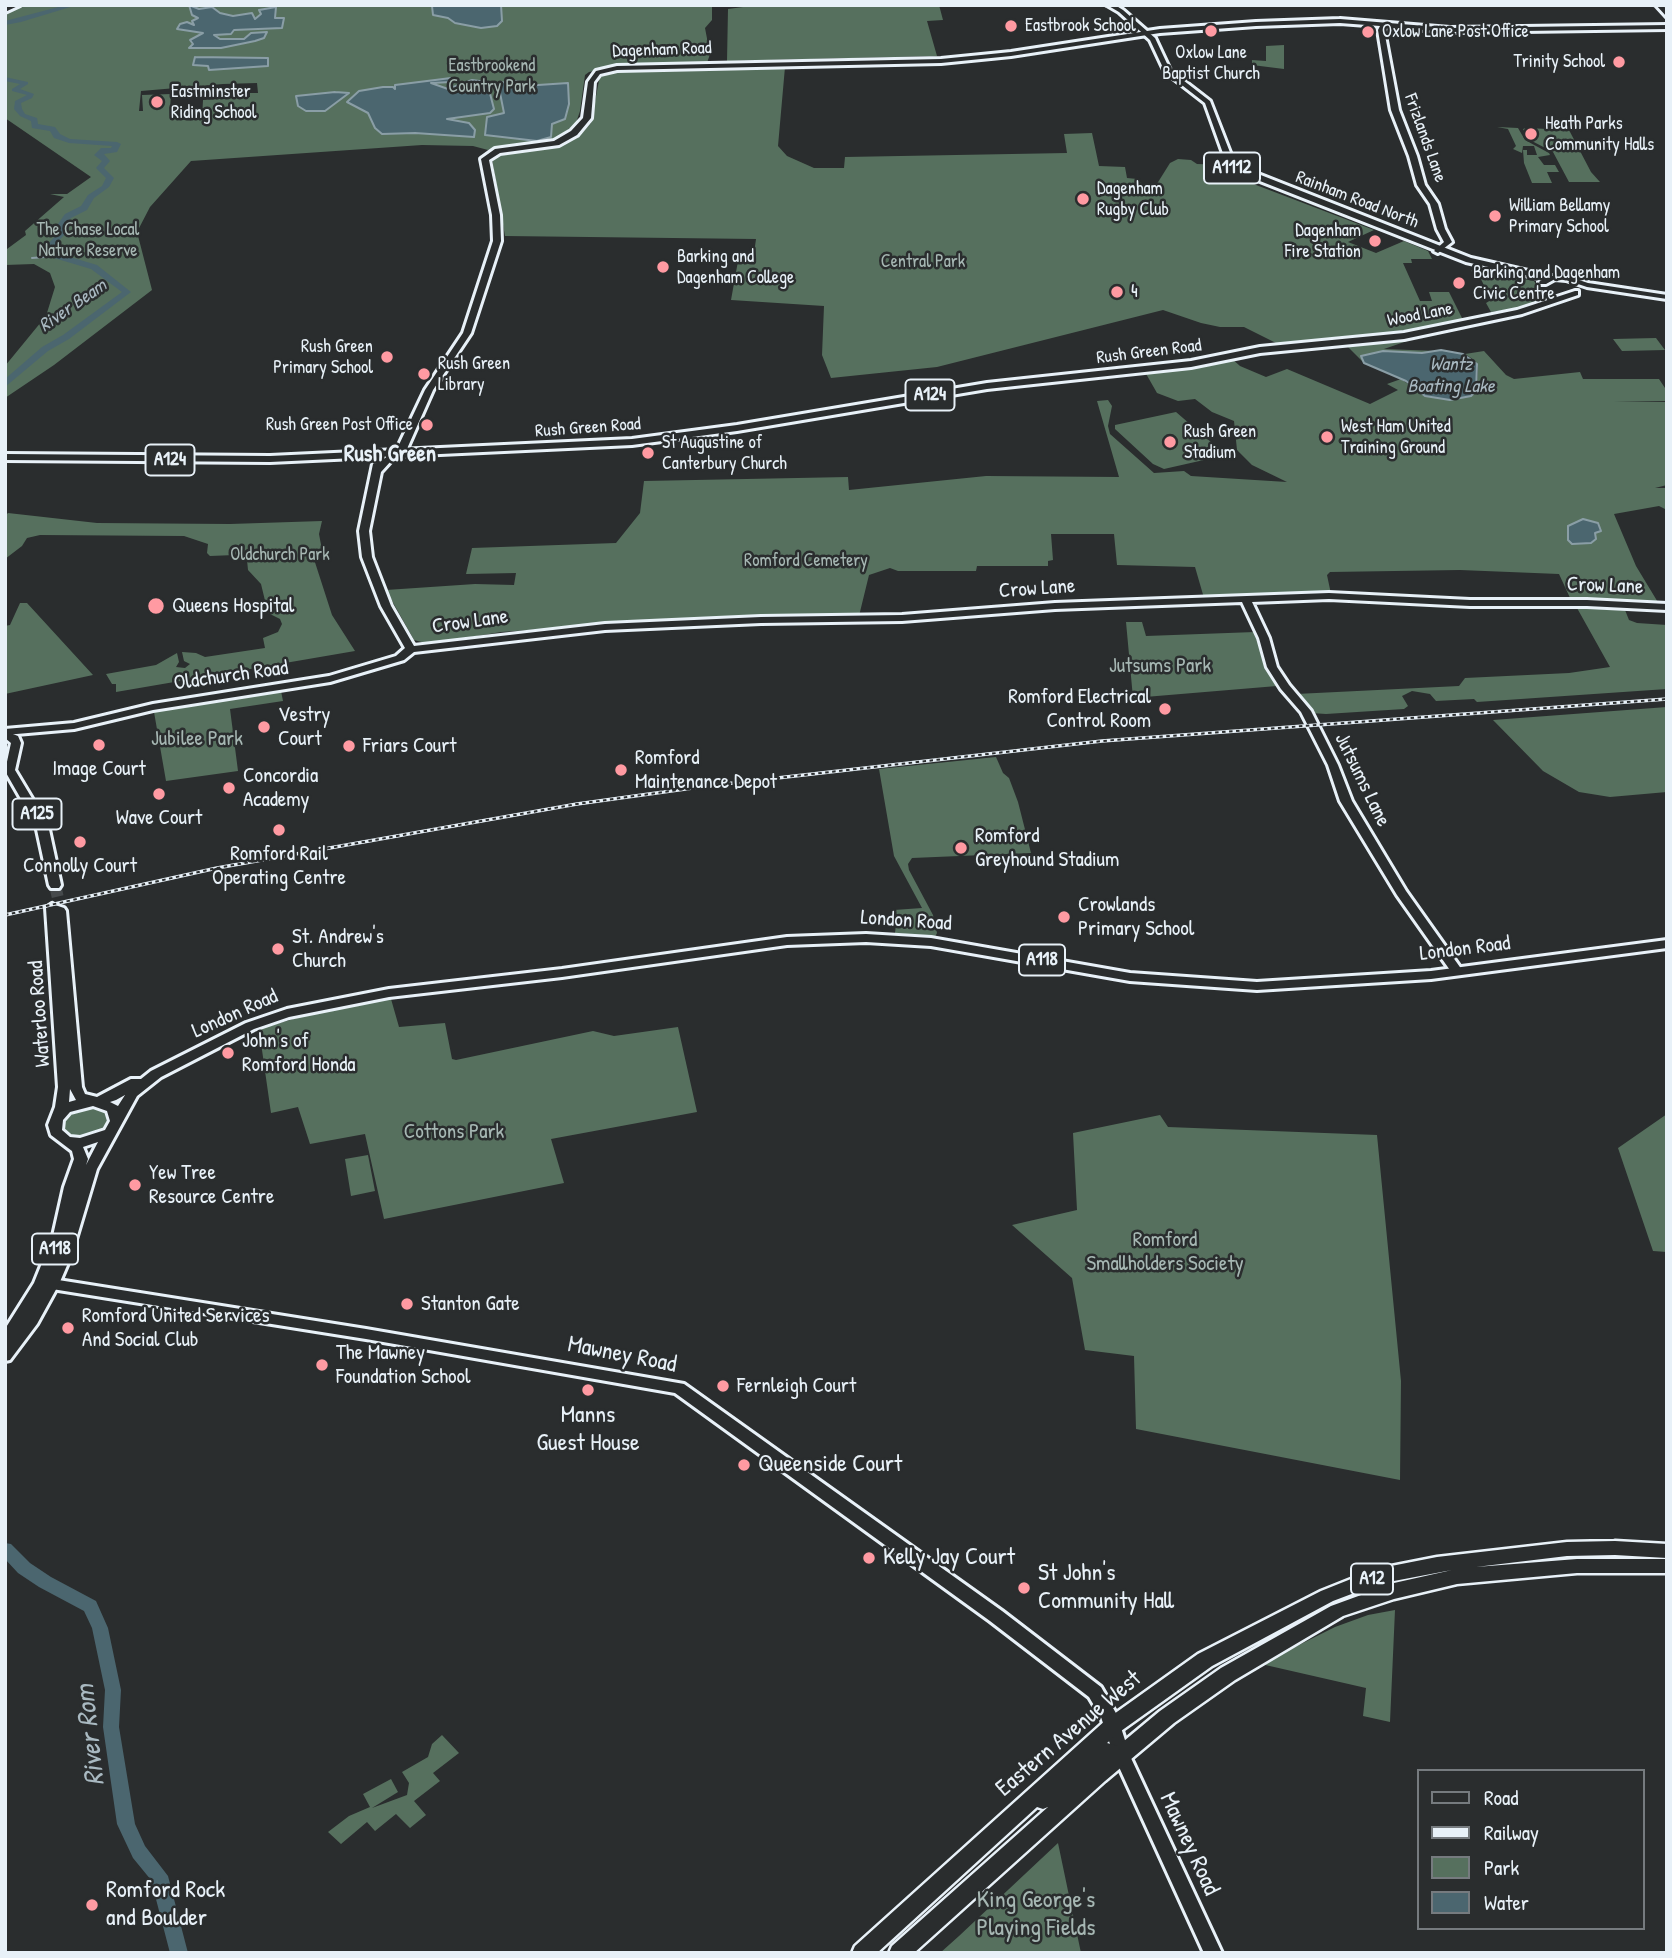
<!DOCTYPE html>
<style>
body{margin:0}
#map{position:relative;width:1672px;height:1958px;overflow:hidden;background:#2a2d2e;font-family:"Patrick Hand",sans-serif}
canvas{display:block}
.frame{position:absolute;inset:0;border:7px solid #e8f1f8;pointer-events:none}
.legend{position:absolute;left:1417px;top:1769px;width:228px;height:161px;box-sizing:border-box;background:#2a2d2e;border:2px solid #767b7f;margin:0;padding:9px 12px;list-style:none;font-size:21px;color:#e8f1f8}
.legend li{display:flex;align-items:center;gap:14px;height:35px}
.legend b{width:35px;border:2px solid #767b7f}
</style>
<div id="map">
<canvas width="1672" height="1958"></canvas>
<div class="frame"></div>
<ul class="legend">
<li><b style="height:9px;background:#2a2d2e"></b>Road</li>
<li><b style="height:9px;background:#e8f1f8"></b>Railway</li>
<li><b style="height:19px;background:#56705e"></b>Park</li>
<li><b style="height:19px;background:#4b666f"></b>Water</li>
</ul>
</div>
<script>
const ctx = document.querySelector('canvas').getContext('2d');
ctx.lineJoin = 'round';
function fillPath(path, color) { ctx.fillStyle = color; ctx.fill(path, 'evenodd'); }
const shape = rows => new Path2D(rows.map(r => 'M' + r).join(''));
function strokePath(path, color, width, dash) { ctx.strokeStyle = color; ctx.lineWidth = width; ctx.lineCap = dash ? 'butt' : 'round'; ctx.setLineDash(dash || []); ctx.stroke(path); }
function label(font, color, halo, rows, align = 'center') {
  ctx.font = font + ' "Patrick Hand",sans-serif'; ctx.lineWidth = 5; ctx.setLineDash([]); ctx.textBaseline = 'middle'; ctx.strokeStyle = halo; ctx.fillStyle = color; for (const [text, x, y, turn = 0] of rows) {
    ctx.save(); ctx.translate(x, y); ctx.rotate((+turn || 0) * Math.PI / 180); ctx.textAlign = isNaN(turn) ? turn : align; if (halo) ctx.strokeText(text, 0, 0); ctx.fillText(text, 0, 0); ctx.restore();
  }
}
fillPath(shape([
 [24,5,712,5,712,20,705,28,710,54,707,63,618,66,589,72,585,75,580,111,576,123,558,138,535,144,488,150,473,146,422,145,191,161,150,207,137,232,152,290,54,365,5,398,5,366,46,316,55,287,50,273,34,264,5,265,5,254,7,249,26,235,25,231,64,197,50,194,67,194,91,177,5,118,5,12],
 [223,84,257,83,258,93,250,93,250,97,203,100,202,119,176,120,175,110,170,109,171,94,142,95,143,111,139,111,141,91],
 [758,5,939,5,943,20,927,21,937,56,727,61,728,9],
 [1284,45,1284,69,1252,65,1252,60,1266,61,1266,46],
 [785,67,778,146,787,156,814,168,844,168,845,157,1067,153,1064,134,1092,133,1099,166,1125,167,1127,178,1137,179,1147,188,1155,187,1170,163,1178,159,1191,160,1197,164,1225,165,1243,180,1374,230,1348,242,1376,253,1404,241,1428,251,1432,259,1411,259,1412,263,1403,263,1420,301,1432,301,1429,292,1449,292,1463,320,1411,332,1282,346,1244,327,1220,327,1201,323,1163,310,937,367,831,378,822,355,824,306,731,300,738,261,753,261,756,239,505,236,492,159,507,152,563,143,582,133,591,123,600,75,623,69],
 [1497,127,1518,128,1525,140,1549,153,1550,155,1538,157,1544,165,1555,165,1559,172,1547,172,1552,183,1532,183,1524,163,1523,150,1527,150,1527,155,1537,155,1534,146,1523,146,1522,153,1513,149,1516,146,1508,129],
 [1526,128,1569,130,1591,172,1600,182,1569,182,1553,152,1528,139,1523,129],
 [1473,269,1534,281,1545,299,1512,310,1491,312,1486,303,1491,300,1479,275,1471,271],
 [1656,338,1665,350,1622,351,1613,339],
 [1408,339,1410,340,1384,349,1438,351,1414,353,1383,351,1363,358,1364,363,1347,346],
 [1484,351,1506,375,1514,379,1580,372,1583,379,1659,379,1667,391,1667,401,1614,401,1667,402,1667,485,1655,488,1667,488,1667,510,1659,506,1614,514,1636,566,1659,604,1571,600,1559,574,1460,570,1330,572,1327,575,1331,594,1266,594,1204,598,1195,567,1117,565,1114,534,1051,534,1053,560,1048,561,1048,566,977,566,976,571,898,571,890,568,869,575,859,616,690,619,501,632,429,644,414,640,386,590,475,584,514,585,516,573,466,574,472,548,616,543,640,513,644,481,848,477,849,490,986,476,1119,477,1097,401,1108,400,1112,406,1108,426,1110,434,1154,473,1184,471,1191,476,1287,482,1252,465,1237,450,1234,421,1212,412,1195,399,1178,401,1157,393,1145,372,1190,368,1231,358,1240,366,1266,377,1287,369,1370,404,1398,390,1387,384,1401,379,1425,396,1450,400,1477,382,1478,367,1474,360,1465,354],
 [1176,412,1226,455,1164,469,1153,464,1115,429,1115,425],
 [8,513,97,523,230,524,322,521,319,534,322,550,317,549,312,553,332,615,355,651,116,692,116,684,112,684,106,674,156,665,177,653,179,662,176,667,185,668,190,664,184,661,182,652,196,653,205,657,265,648,263,638,278,632,282,624,280,619,268,613,261,584,248,570,247,560,235,555,210,556,207,553,208,544,184,536,40,535,27,538,22,546,5,559,5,516],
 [20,603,27,603,93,675,5,694,5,626,10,625],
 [1577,608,1625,610,1629,620,1637,623,1667,625,1667,689,1477,702,1474,699,1436,701,1430,694,1412,691,1402,696,1408,706,1404,709,1326,714,1311,713,1296,694,1459,686,1465,678,1569,673,1610,667],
 [1126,622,1142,622,1146,636,1255,632,1267,668,1277,686,1133,698],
 [281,691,283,701,230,709,238,771,166,781,154,712],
 [1667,707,1667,792,1610,797,1579,792,1543,771,1493,720],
 [996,757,1003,773,1009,778,1018,802,1031,853,912,858,908,864,909,870,933,915,937,933,935,937,895,933,897,915,894,910,922,908,894,856,879,769],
 [391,999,399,1027,445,1023,452,1059,456,1060,593,1031,614,1036,678,1027,697,1112,551,1139,564,1183,384,1219,365,1134,310,1144,298,1107,271,1113,259,1029,307,1015],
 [89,1106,102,1108,109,1116,106,1127,101,1132,78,1139,70,1138,60,1130,62,1119,66,1114],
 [1667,1114,1667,1252,1653,1251,1618,1148],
 [1160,1115,1168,1127,1377,1135,1401,1381,1400,1480,1136,1429,1134,1356,1085,1350,1072,1278,1012,1225,1077,1210,1073,1133],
 [368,1155,375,1191,351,1196,345,1159],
 [1395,1610,1390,1722,1363,1716,1366,1688,1261,1664,1335,1627,1368,1615],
 [442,1735,459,1753,433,1773,440,1781,414,1801,426,1815,410,1828,396,1814,375,1831,367,1822,341,1844,328,1832,349,1816,370,1807,363,1794,391,1779,398,1792,372,1808,407,1795,409,1783,402,1772,428,1757,432,1744],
 [1058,1843,1081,1953,940,1953,959,1936]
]), '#56705e');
const water = shape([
 [189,5,199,9,212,7,220,13,233,16,252,13,255,19,261,14,259,10,276,7,275,18,284,18,282,28,234,30,231,34,214,35,220,39,244,39,251,33,267,32,264,38,255,41,221,48,189,48,193,44,190,40,203,33,177,29,180,24,187,22,194,25,192,21,198,18,192,15,189,5],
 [428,5,501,5,502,21,497,26,481,28,455,23,448,18,433,15,432,6,428,5],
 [195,57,268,58,268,66,209,70,208,66,193,65,195,57],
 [451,78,454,80,451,82,431,83,448,89,472,80,487,82,494,109,490,113,447,119,469,123,475,130,474,137,415,133,382,134,375,128,368,113,347,102,359,91,383,87,393,87,395,89,395,85,451,78],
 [514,81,538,85,568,83,569,104,565,119,552,124,551,137,537,141,485,135,487,117,504,113,498,83,514,81],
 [335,92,349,93,325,111,306,111,298,106,296,96,335,92],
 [1441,350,1463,354,1477,364,1476,391,1471,396,1450,400,1425,396,1406,381,1364,363,1361,356,1383,351,1422,353,1441,350],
 [1583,519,1598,523,1601,531,1595,533,1596,539,1591,543,1572,544,1568,540,1568,526,1583,519]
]);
fillPath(water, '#4b666f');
strokePath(water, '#8a9ea6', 2);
strokePath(shape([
 [32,258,57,256]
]), '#8a9ea6', 2);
fillPath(shape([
 [66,5,77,5,21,22,5,25,5,21,66,5],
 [5,77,28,82,28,84,20,89,34,94,32,98,21,103,22,109,25,114,37,118,38,124,55,127,60,134,70,139,117,142,121,144,117,152,104,154,110,161,104,168,114,178,109,187,94,198,87,210,71,218,66,224,64,235,56,244,60,254,97,265,131,292,69,339,48,351,5,387,5,379,42,347,63,335,122,292,91,269,54,258,48,244,56,235,58,224,65,214,81,206,88,195,102,186,106,178,96,168,102,161,94,155,101,148,111,148,112,146,69,143,54,138,50,131,32,128,31,121,20,116,14,109,15,101,27,95,12,91,12,89,20,84,5,81,5,77],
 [5,1543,11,1544,30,1563,51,1577,96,1601,108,1628,121,1690,119,1727,135,1824,145,1846,168,1876,188,1953,170,1953,151,1880,133,1858,117,1824,103,1727,105,1690,92,1628,84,1611,39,1587,18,1573,5,1559,5,1543]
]), '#4b666f');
strokePath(shape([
 [55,885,60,907]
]), '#464a4c', 12, [12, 6]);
const secondary = shape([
 [1340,19,1450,28,1667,25,1667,29,1450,32,1386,27,1384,30,1399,110,1417,156,1425,185,1438,204,1445,229,1452,242,1438,253,1434,251,1444,242,1437,229,1430,204,1417,185,1409,156,1391,110,1378,30,1380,26,1340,23,1256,26,1160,33,1011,56,941,63,617,70,600,74,594,82,591,118,577,135,559,145,500,153,489,160,500,215,501,241,471,333,433,390,406,451,391,461,381,472,369,531,372,557,391,606,414,646,605,624,761,617,902,615,1055,603,1329,593,1470,600,1587,600,1667,604,1667,610,1587,606,1470,606,1329,599,1252,602,1269,638,1277,667,1289,685,1311,711,1338,765,1352,801,1406,891,1462,970,1460,973,1452,973,1397,895,1340,801,1328,765,1301,712,1281,689,1267,667,1259,638,1242,602,1055,609,902,621,761,623,605,630,414,652,404,660,330,682,153,710,74,729,5,735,5,729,74,723,153,704,329,676,396,656,405,648,381,606,362,557,359,531,373,464,380,462,397,449,425,390,463,333,493,241,492,215,481,159,495,149,554,141,571,131,583,118,588,82,596,71,617,66,941,59,1011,52,1160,29,1256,22,1340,19],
 [52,1279,366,1329,684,1384,1002,1611,1101,1687,1117,1715,1130,1756,1222,1953,1204,1953,1114,1756,1101,1717,1089,1697,990,1621,675,1393,366,1339,52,1289,47,1288,45,1284,47,1280,52,1279]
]);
const primary = shape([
 [11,5,20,5,5,12,5,8,11,5],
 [1107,5,1115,5,1123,10,1155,38,1170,70,1210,101,1231,155,1243,168,1471,258,1550,276,1567,276,1588,283,1667,295,1667,299,1587,287,1566,280,1555,279,1546,284,1540,284,1539,282,1543,279,1466,262,1237,172,1224,156,1205,103,1165,72,1150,40,1119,12,1107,5],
 [1656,5,1663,5,1667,10,1667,17,1656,5],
 [1575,291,1578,291,1578,295,1522,314,1404,339,1260,353,1191,367,987,389,737,431,632,445,270,462,5,460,5,454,270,456,632,439,737,425,987,383,1191,361,1260,347,1404,333,1517,310,1575,291],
 [5,731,18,736,21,743,15,770,48,825,61,885,59,888,51,888,49,885,36,825,5,771,11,743,5,738,5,731],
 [52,904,64,908,66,911,82,1087,85,1094,97,1097,131,1079,141,1079,151,1071,246,1023,287,1009,389,989,562,969,787,937,866,934,931,938,1130,973,1257,982,1431,971,1667,940,1667,948,1431,979,1257,990,1130,981,931,946,866,942,787,945,562,977,389,997,289,1017,254,1029,161,1077,137,1096,97,1169,71,1256,59,1284,37,1324,10,1360,5,1361,5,1329,34,1283,53,1236,64,1187,74,1159,72,1151,51,1135,48,1125,55,1107,58,1087,46,908,52,904],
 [70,1089,76,1100,69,1102,70,1089],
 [125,1095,118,1106,110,1102,116,1100,125,1095],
 [93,1106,107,1111,110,1121,105,1130,80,1138,70,1137,62,1130,63,1120,70,1112,93,1106],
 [98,1142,86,1165,88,1159,83,1147,98,1142]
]);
const highway = shape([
 [1615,1541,1667,1544,1667,1558,1615,1555,1567,1556,1476,1567,1577,1559,1667,1559,1667,1573,1577,1573,1457,1584,1394,1599,1343,1616,1235,1680,1174,1723,1105,1781,914,1953,889,1953,892,1946,1048,1807,1043,1809,1037,1807,877,1953,852,1953,855,1946,1107,1719,1198,1654,1321,1591,1376,1569,1437,1557,1567,1542,1615,1541],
 [1452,1570,1394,1583,1331,1606,1221,1668,1160,1711,1118,1746,1107,1743,1121,1731,1212,1666,1333,1601,1378,1584,1452,1570]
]);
strokePath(secondary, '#e8f1f8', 6);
strokePath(primary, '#e8f1f8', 6);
strokePath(highway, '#e8f1f8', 5);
fillPath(secondary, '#2a2d2e');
fillPath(primary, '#2a2d2e');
fillPath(highway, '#2a2d2e');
const rail = shape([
 [5,915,217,868,577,804,707,786,1102,741,1667,699]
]);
strokePath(rail, '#e8f1f8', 3.5);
strokePath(rail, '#2a2d2e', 2, [3.5]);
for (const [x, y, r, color] of [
 [1011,26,7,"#ff9aa2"],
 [1211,31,7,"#ff9aa2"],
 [1368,32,7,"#ff9aa2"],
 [1619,62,7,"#ff9aa2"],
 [157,102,7,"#ff9aa2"],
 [1531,134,7,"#ff9aa2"],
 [1083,199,7,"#ff9aa2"],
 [1495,216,7,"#ff9aa2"],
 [1375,241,7,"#ff9aa2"],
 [663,267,7,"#ff9aa2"],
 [1459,283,7,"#ff9aa2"],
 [1117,292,7,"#ff9aa2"],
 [387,357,7,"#ff9aa2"],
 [424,374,7,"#ff9aa2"],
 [427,425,7,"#ff9aa2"],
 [1327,437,7,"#ff9aa2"],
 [1170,442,7,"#ff9aa2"],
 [648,453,7,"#ff9aa2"],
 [156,606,9,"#ff9aa2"],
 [1165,709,7,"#ff9aa2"],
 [264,727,7,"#ff9aa2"],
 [99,745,7,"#ff9aa2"],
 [349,746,7,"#ff9aa2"],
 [621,770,7,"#ff9aa2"],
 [229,788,7,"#ff9aa2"],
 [159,794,7,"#ff9aa2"],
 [279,830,7,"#ff9aa2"],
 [80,842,7,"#ff9aa2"],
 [961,848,7,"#ff9aa2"],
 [1064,917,7,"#ff9aa2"],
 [278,949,7,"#ff9aa2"],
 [228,1053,7,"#ff9aa2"],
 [135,1185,7,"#ff9aa2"],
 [407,1304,7,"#ff9aa2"],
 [68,1328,7,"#ff9aa2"],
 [322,1365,7,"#ff9aa2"],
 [723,1386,7,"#ff9aa2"],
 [588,1390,7,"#ff9aa2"],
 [744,1465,7,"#ff9aa2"],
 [869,1558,7,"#ff9aa2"],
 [1024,1588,7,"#ff9aa2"],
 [92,1905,7,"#ff9aa2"]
]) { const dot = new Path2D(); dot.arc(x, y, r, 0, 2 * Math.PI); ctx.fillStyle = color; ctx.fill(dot); strokePath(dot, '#2a2d2e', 2.5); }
label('18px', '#e8f1f8', '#2a2d2e', [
 ["Eastbrook School",1025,26],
 ["Oxlow Lane Post Office",1382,32],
 ["Oxlow Lane",1211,53,"center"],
 ["Baptist Church",1211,74,"center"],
 ["Trinity School",1605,62,"right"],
 ["Eastminster",171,92],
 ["Riding School",171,113],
 ["Heath Parks",1545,124],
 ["Community Halls",1545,145],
 ["Dagenham",1097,189],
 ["Rugby Club",1097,210],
 ["William Bellamy",1509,206],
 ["Primary School",1509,227],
 ["Dagenham",1361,231,"right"],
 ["Fire Station",1361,252,"right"],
 ["Barking and",677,257],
 ["Dagenham College",677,278],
 ["Barking and Dagenham",1473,273],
 ["Civic Centre",1473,294],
 ["4",1131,292],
 ["Rush Green",373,347,"right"],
 ["Primary School",373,368,"right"],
 ["Rush Green",438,364],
 ["Library",438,385],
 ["Rush Green Post Office",413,425,"right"],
 ["West Ham United",1341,427],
 ["Training Ground",1341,448],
 ["Rush Green",1184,432],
 ["Stadium",1184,453],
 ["St Augustine of",662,443],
 ["Canterbury Church",662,464]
], 'left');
label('18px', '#e8f1f8', '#2a2d2e', [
 ["Dagenham Road",662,50,-2],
 ["Frizlands Lane",1425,138,70],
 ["Rainham Road North",1357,200,21],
 ["Wood Lane",1420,315,-11],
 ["Rush Green Road",1149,352,-7],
 ["Rush Green Road",588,428,-4]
]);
label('18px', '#a6b7b3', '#2a2d2e', [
 ["Eastbrookend",492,66],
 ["Country Park",492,87],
 ["The Chase Local",88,230],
 ["Nature Reserve",88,251],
 ["Central Park",923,262],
 ["Oldchurch Park",280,555],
 ["Romford Cemetery",806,561]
]);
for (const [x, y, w] of [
 [1232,168,56],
 [930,395,49],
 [170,460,49],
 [37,814,49],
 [1042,960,46],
 [55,1249,46],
 [1372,1579,42]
]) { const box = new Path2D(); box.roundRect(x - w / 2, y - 15.5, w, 31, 5); ctx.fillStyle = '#2a2d2e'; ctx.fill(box); strokePath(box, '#e8f1f8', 2); }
label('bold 19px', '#e8f1f8', null, [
 ["A1112",1232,168],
 ["A124",930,395],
 ["A124",170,460],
 ["A125",37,814],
 ["A118",1042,960],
 ["A118",55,1249],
 ["A12",1372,1579]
]);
label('italic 19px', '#a9b9c1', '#2a2d2e', [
 ["River Beam",73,306,-35],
 ["Wantz",1451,365],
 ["Boating Lake",1451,387]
]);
label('21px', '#e8f1f8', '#2a2d2e', [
 ["Crow Lane",1605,586,2],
 ["Crow Lane",1037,589,-4],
 ["Crow Lane",470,622,-8],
 ["Oldchurch Road",231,676,-8],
 ["Jutsums Lane",1362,780,64],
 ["London Road",906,921,4],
 ["London Road",1465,949,-7],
 ["Waterloo Road",40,1014,-94],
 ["London Road",235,1014,-24]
]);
label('21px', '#e8f1f8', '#2a2d2e', [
 ["Queens Hospital",172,606],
 ["Romford Electrical",1151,697,"right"],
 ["Control Room",1151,721,"right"],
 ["Vestry",278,715],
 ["Court",278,739],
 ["Friars Court",363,746],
 ["Romford",635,758],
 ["Maintenance Depot",635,782],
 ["Image Court",99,769,"center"],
 ["Concordia",243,776],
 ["Academy",243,800],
 ["Wave Court",159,818,"center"],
 ["Romford",975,836],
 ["Greyhound Stadium",975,860],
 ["Romford Rail",279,854,"center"],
 ["Operating Centre",279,878,"center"],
 ["Connolly Court",80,866,"center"],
 ["Crowlands",1078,905],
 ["Primary School",1078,929],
 ["St. Andrew's",292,937],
 ["Church",292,961],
 ["John's of",242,1041],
 ["Romford Honda",242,1065],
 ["Yew Tree",149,1173],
 ["Resource Centre",149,1197],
 ["Stanton Gate",421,1304],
 ["Romford United Services",82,1316],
 ["And Social Club",82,1340],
 ["The Mawney",336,1353],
 ["Foundation School",336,1377],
 ["Fernleigh Court",737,1386]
], 'left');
label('21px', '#a6b7b3', '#2a2d2e', [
 ["Jutsums Park",1160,666],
 ["Jubilee Park",197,739],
 ["Cottons Park",454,1132],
 ["Romford",1165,1240],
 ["Smallholders Society",1165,1264]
]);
label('bold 23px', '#e8f1f8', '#2a2d2e', [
 ["Rush Green",390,455]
]);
label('24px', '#e8f1f8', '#2a2d2e', [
 ["Mawney Road",622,1355,11],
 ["Eastern Avenue West",1069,1734,-40],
 ["Mawney Road",1189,1844,65]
]);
label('24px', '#e8f1f8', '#2a2d2e', [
 ["Manns",588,1416,"center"],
 ["Guest House",588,1444,"center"],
 ["Queenside Court",758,1465],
 ["Kelly Jay Court",883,1558],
 ["St John's",1038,1574],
 ["Community Hall",1038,1602],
 ["Romford Rock",106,1891],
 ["and Boulder",106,1919]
], 'left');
label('24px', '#a6b7b3', '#2a2d2e', [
 ["King George's",1036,1901],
 ["Playing Fields",1036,1929]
]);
label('italic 28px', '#a9b9c1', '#2a2d2e', [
 ["River Rom",91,1735,-96]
]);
</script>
